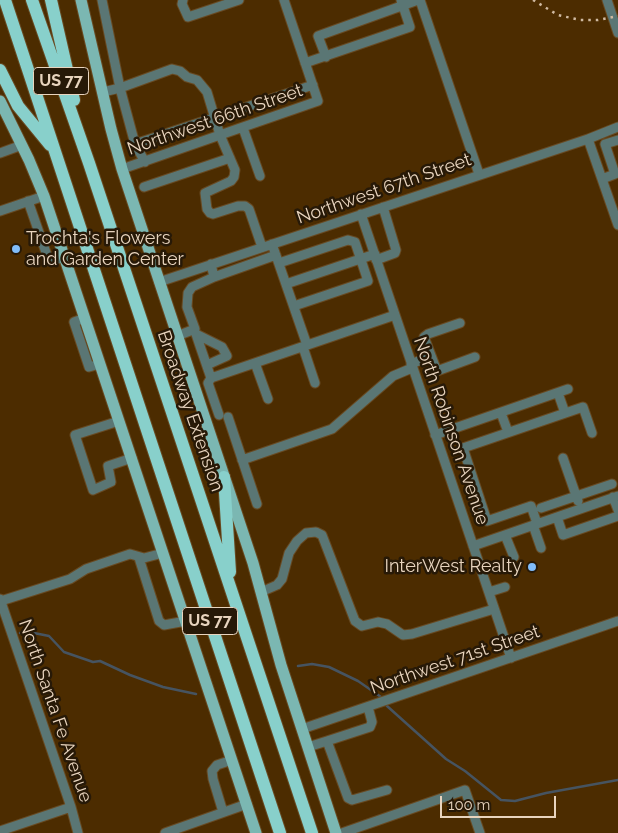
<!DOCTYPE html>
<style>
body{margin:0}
#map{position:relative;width:618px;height:833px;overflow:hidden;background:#4c2c00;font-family:Raleway,sans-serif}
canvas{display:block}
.scale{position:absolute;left:440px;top:796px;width:116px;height:22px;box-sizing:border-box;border:2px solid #e8d4be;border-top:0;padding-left:6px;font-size:15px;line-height:18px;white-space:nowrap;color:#e8d4be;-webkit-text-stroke:4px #271907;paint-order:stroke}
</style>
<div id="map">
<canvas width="618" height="833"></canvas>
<div class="scale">100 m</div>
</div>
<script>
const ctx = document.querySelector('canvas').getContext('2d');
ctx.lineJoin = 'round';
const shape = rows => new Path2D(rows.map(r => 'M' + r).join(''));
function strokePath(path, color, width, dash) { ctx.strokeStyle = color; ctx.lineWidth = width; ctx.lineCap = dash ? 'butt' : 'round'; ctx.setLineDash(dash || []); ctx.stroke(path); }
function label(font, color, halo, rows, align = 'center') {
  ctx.font = font + ' Raleway,sans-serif'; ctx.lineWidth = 5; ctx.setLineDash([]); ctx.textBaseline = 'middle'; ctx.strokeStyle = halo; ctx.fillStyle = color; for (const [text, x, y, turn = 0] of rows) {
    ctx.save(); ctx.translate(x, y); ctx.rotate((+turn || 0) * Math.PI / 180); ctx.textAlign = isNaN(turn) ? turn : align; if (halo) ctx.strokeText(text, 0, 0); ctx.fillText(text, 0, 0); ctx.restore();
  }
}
strokePath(shape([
 [20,633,29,632,49,636,64,652,93,662,100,661,130,675,163,687,196,694],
 [298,666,312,664,329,667,358,681,381,697],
 [387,706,446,759,465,771,501,800,515,801,546,793,618,780]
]), '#465461', 2.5);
const minor = shape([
 [102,0,120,88,135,144,145,162],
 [183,0,182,4,188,17,239,0],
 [420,0,479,174],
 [607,0,618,33],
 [326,57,318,36,418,0],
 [305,63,410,27,401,0],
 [103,92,120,88,172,69,180,71,187,77,197,80,207,92,220,135,235,170,234,177,231,181,205,193,207,209,210,213,213,214,238,206,245,206,249,209,262,247],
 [243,128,260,176],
 [588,139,618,225],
 [135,144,313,85],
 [0,153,22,145],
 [122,169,318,101,284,0],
 [602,179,615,174,605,144,618,140],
 [144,187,230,158],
 [28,201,49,261,54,261,64,256],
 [0,211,44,196],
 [361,214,511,658],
 [272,244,307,345],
 [376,260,395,253,396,250,383,207],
 [279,263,348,240,355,242,368,281,294,306],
 [214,277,276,255],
 [159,282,588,139,618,127],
 [286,284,375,254],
 [85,318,74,322,89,367,100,364],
 [460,323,428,334,424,337,437,371,475,357],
 [177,336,195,329,187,307,188,293,192,287,214,277,211,264],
 [303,347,315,383],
 [255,363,268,399],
 [411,364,431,356],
 [207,365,227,356,222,347,196,334,200,346,211,378],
 [558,393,565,413],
 [501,413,508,432],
 [219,415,208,383,211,378,395,315],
 [228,417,257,504],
 [119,421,75,435,93,490,111,482,108,466,132,458],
 [435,435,568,389],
 [563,458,578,501],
 [242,460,332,429,393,376,412,368],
 [613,497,618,510],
 [541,508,612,484],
 [557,517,563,535,618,516],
 [537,523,531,506,487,521,463,448,583,407,592,433],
 [533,525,541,548],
 [505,535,514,557],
 [473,546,618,496],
 [139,558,159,621,164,625,186,621],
 [261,592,277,585,282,579,289,553,297,541,306,533,316,532,322,535,355,621,362,626,378,622,387,624,403,635,412,634,494,609],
 [489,592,505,587],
 [0,599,71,807,78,833],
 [1,601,70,579,86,569,130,554,144,558,163,553],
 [368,707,372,722,370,727,327,741,348,798,352,800,387,790],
 [302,729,618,621],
 [308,747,327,741],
 [223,812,213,779,212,771,217,765,232,760],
 [0,831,71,807],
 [165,833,247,804],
 [342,833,465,790,480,833]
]);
const major = shape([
 [81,0,111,129,122,169,253,563,281,665,336,833],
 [0,101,29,160,44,196,256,833]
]);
const highway = shape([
 [5,0,280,833],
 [32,0,89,163,312,833],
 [51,0,74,100],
 [0,70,18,106,50,145],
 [224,477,230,572]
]);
strokePath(minor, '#684a22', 11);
strokePath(major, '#684a22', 13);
strokePath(highway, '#684a22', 14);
strokePath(minor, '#5a7674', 9);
strokePath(major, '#7bb7b2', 11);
strokePath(highway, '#88d0cb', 12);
strokePath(shape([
 [533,0,558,15,580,20,598,20,618,16]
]), '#d0baa1', 2.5, [2.5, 5]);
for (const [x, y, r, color] of [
 [16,249,5,"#81bdfa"],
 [532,567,5,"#81bdfa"]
]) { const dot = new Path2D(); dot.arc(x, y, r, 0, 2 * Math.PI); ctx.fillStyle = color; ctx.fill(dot); strokePath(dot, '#271907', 2); }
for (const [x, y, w] of [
 [61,81,55],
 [210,621,55]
]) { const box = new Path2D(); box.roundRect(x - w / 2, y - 13.5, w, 27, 4); ctx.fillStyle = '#271907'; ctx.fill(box); strokePath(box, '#e8d4be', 1); }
label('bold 16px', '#e8d4be', null, [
 ["US 77",61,81],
 ["US 77",210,621]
]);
label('18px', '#e8d4be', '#271907', [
 ["Northwest 66th Street",215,120,-19],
 ["Northwest 67th Street",384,189,-19],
 ["Broadway Extension",190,411,71],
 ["North Robinson Avenue",451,431,71],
 ["Northwest 71st Street",455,660,-19],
 ["North Santa Fe Avenue",55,711,71]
]);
label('18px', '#e8d4be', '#271907', [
 ["Trochta's Flowers",26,239],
 ["and Garden Center",26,260],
 ["InterWest Realty",522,567,"right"]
], 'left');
</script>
